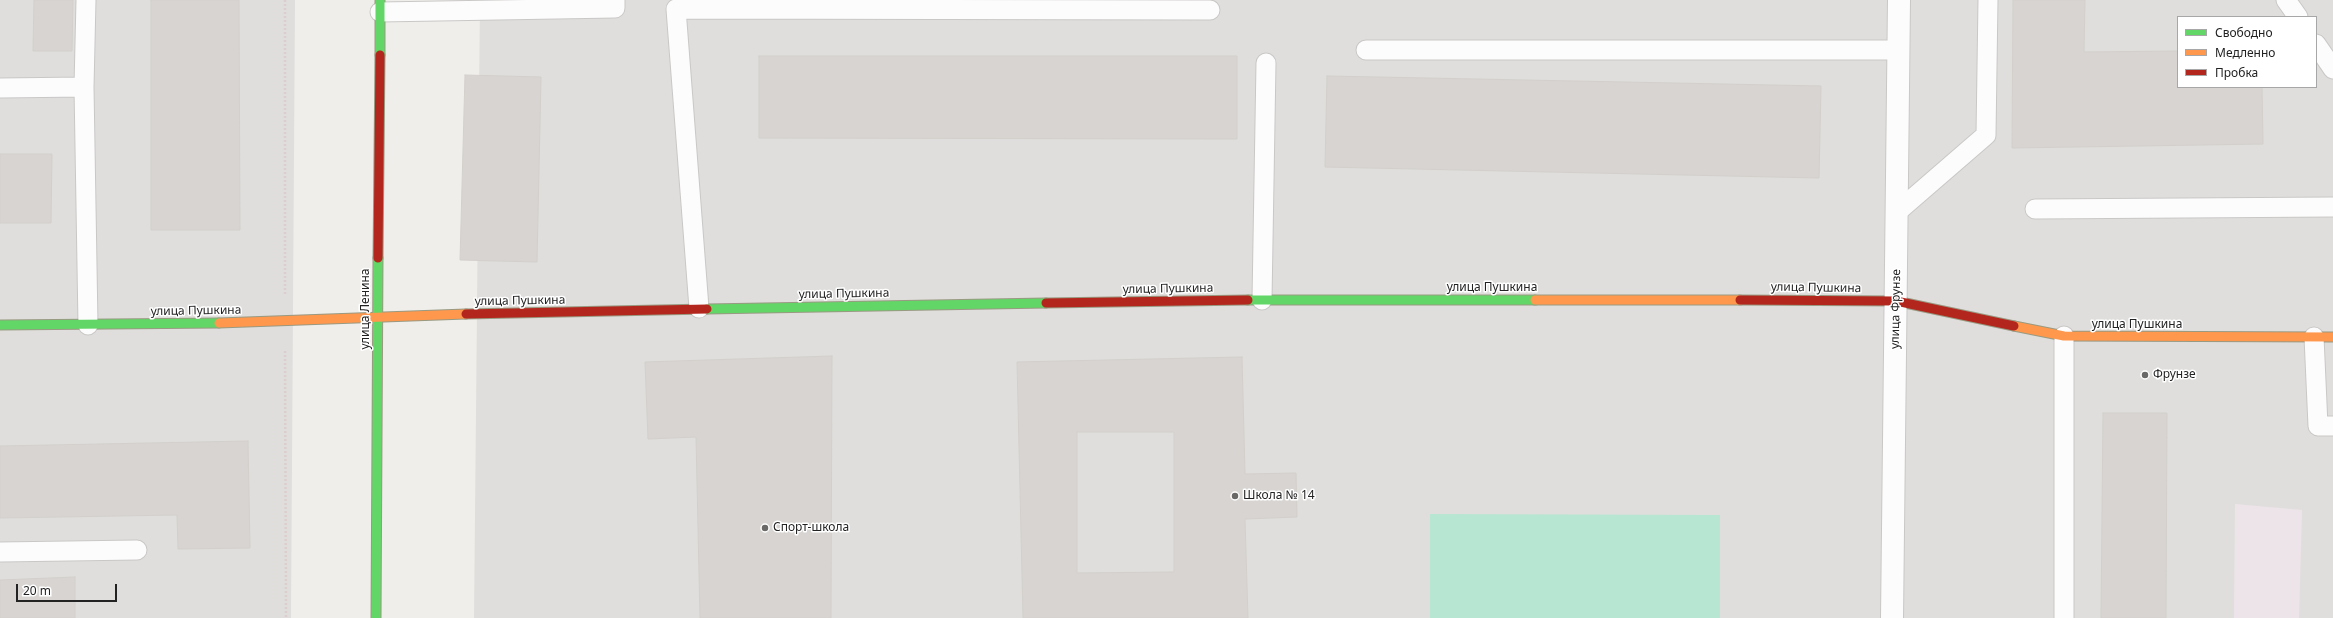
<!DOCTYPE html>
<meta charset="utf-8">
<style>
body{margin:0}
#map{position:relative;width:2333px;height:618px;overflow:hidden;background:#f0eeeb;font-family:"Noto Sans",sans-serif}
canvas{display:block}
.legend{position:absolute;left:2177px;top:16px;width:140px;height:72px;box-sizing:border-box;background:#fff;border:1px solid #a7a7a7;margin:0;padding:5px 7px;list-style:none;font-size:12px;color:#222}
.legend li{display:flex;align-items:center;gap:8px;height:20px}
.legend b{width:20px;border:1px solid #a7a7a7}
.scale{position:absolute;left:16px;top:584px;width:101px;height:18px;box-sizing:border-box;border:2px solid #222;border-top:0;padding-left:5px;font-size:12px;line-height:14px;white-space:nowrap;color:#222;-webkit-text-stroke:3px #fff;paint-order:stroke}
</style>
<div id="map">
<canvas width="2333" height="618"></canvas>
<ul class="legend">
<li><b style="height:5px;background:#63d668"></b>Свободно</li>
<li><b style="height:5px;background:#ff974d"></b>Медленно</li>
<li><b style="height:5px;background:#b3261e"></b>Пробка</li>
</ul>
<div class="scale">20 m</div>
</div>
<script>
const ctx = document.querySelector('canvas').getContext('2d');
ctx.lineJoin = 'round';
function fillPath(path, color) { ctx.fillStyle = color; ctx.fill(path, 'evenodd'); }
const shape = rows => new Path2D(rows.map(r => 'M' + r).join(''));
function strokePath(path, color, width, dash) { ctx.strokeStyle = color; ctx.lineWidth = width; ctx.lineCap = dash ? 'butt' : 'round'; ctx.setLineDash(dash || []); ctx.stroke(path); }
function label(font, color, halo, rows, align = 'center') {
  ctx.font = font + ' "Noto Sans",sans-serif'; ctx.lineWidth = 3; ctx.setLineDash([]); ctx.textBaseline = 'middle'; ctx.strokeStyle = halo; ctx.fillStyle = color; for (const [text, x, y, turn = 0] of rows) {
    ctx.save(); ctx.translate(x, y); ctx.rotate((+turn || 0) * Math.PI / 180); ctx.textAlign = isNaN(turn) ? turn : align; if (halo) ctx.strokeText(text, 0, 0); ctx.fillText(text, 0, 0); ctx.restore();
  }
}
fillPath(shape([
 [0,0,295,0,291,618,0,618],
 [480,0,2333,0,2333,618,474,618],
 [2178,17,2316,17,2316,87,2178,87]
]), '#dfdedc');
fillPath(shape([
 [2235,504,2302,510,2299,618,2234,618]
]), '#ede4e9');
fillPath(shape([
 [1430,514,1720,515,1720,618,1430,618]
]), '#b7e6d2');
const building = shape([
 [34,0,73,0,72,51,33,51,34,0],
 [151,0,239,0,240,230,151,230,151,0],
 [2013,0,2085,0,2084,52,2178,51,2178,87,2262,87,2263,144,2012,148,2013,0],
 [759,56,1237,56,1237,139,759,138,759,56],
 [465,75,541,77,537,262,460,260,465,75],
 [1327,76,1821,86,1819,178,1325,167,1327,76],
 [0,154,52,154,51,223,0,223,0,154],
 [832,356,831,618,700,618,696,437,648,439,645,362,832,356],
 [1242,357,1245,474,1296,473,1297,517,1245,519,1248,618,1023,618,1017,362,1242,357],
 [1077,432,1174,432,1174,572,1077,573,1077,432],
 [2103,413,2167,413,2166,618,2101,618,2103,413],
 [248,441,250,548,178,549,177,515,0,518,0,446,248,441],
 [75,577,75,618,0,618,0,580,75,577]
]);
fillPath(building, '#d7d4d2');
strokePath(building, '#d3d0cc', 1);
const lane = shape([
 [2286,0,2298,17],
 [380,12,615,8,615,0],
 [2316,44,2333,69],
 [1366,50,1898,50],
 [84,87,86,0],
 [0,88,84,87,88,325],
 [2035,209,2333,207],
 [1897,212,1986,135,1988,0],
 [1262,300,1266,63],
 [699,308,676,9,1210,10],
 [2314,337,2318,426,2333,426],
 [0,552,137,550],
 [2064,618,2064,336]
]);
const street = shape([
 [1892,618,1899,0]
]);
const fast = shape([
 [380,55,380,0],
 [1248,300,1535,300],
 [707,309,1046,303],
 [0,325,219,323],
 [376,618,378,258]
]);
const slow = shape([
 [1535,300,1740,300],
 [219,323,466,314],
 [2014,326,2064,336,2333,337]
]);
const jam = shape([
 [378,258,380,55],
 [1740,300,1896,301,2014,326],
 [1046,303,1248,300],
 [466,314,707,309]
]);
strokePath(lane, '#c9c8c7', 21);
strokePath(street, '#c9c8c7', 24);
strokePath(fast, '#999a82', 11);
strokePath(slow, '#999a82', 11);
strokePath(jam, '#999a82', 11);
strokePath(shape([
 [285,0,285,294],
 [285,351,286,618]
]), '#dccecd', 2.5, [2, 2]);
strokePath(lane, '#fdfcfc', 19);
strokePath(street, '#fdfcfc', 22);
strokePath(fast, '#63d668', 9);
strokePath(slow, '#ff974d', 9);
strokePath(jam, '#b3261e', 9);
for (const [x, y, r, color] of [
 [2145,375,4,"#6a6968"],
 [1235,496,4,"#6a6968"],
 [765,528,4,"#6a6968"]
]) { const dot = new Path2D(); dot.arc(x, y, r, 0, 2 * Math.PI); ctx.fillStyle = color; ctx.fill(dot); strokePath(dot, '#fff', 1.5); }
label('12px', '#222', '#fff', [
 ["улица Пушкина",1492,288],
 ["улица Пушкина",1816,288,1],
 ["улица Пушкина",1168,289,-1],
 ["улица Пушкина",844,294,-1],
 ["улица Пушкина",520,301,-1],
 ["улица Ленина",366,309,-90],
 ["улица Фрунзе",1896,309,-89],
 ["улица Пушкина",196,311,-1],
 ["улица Пушкина",2137,325]
]);
label('12px', '#222', '#fff', [
 ["Фрунзе",2153,375],
 ["Школа № 14",1243,496],
 ["Спорт-школа",773,528]
], 'left');
</script>
